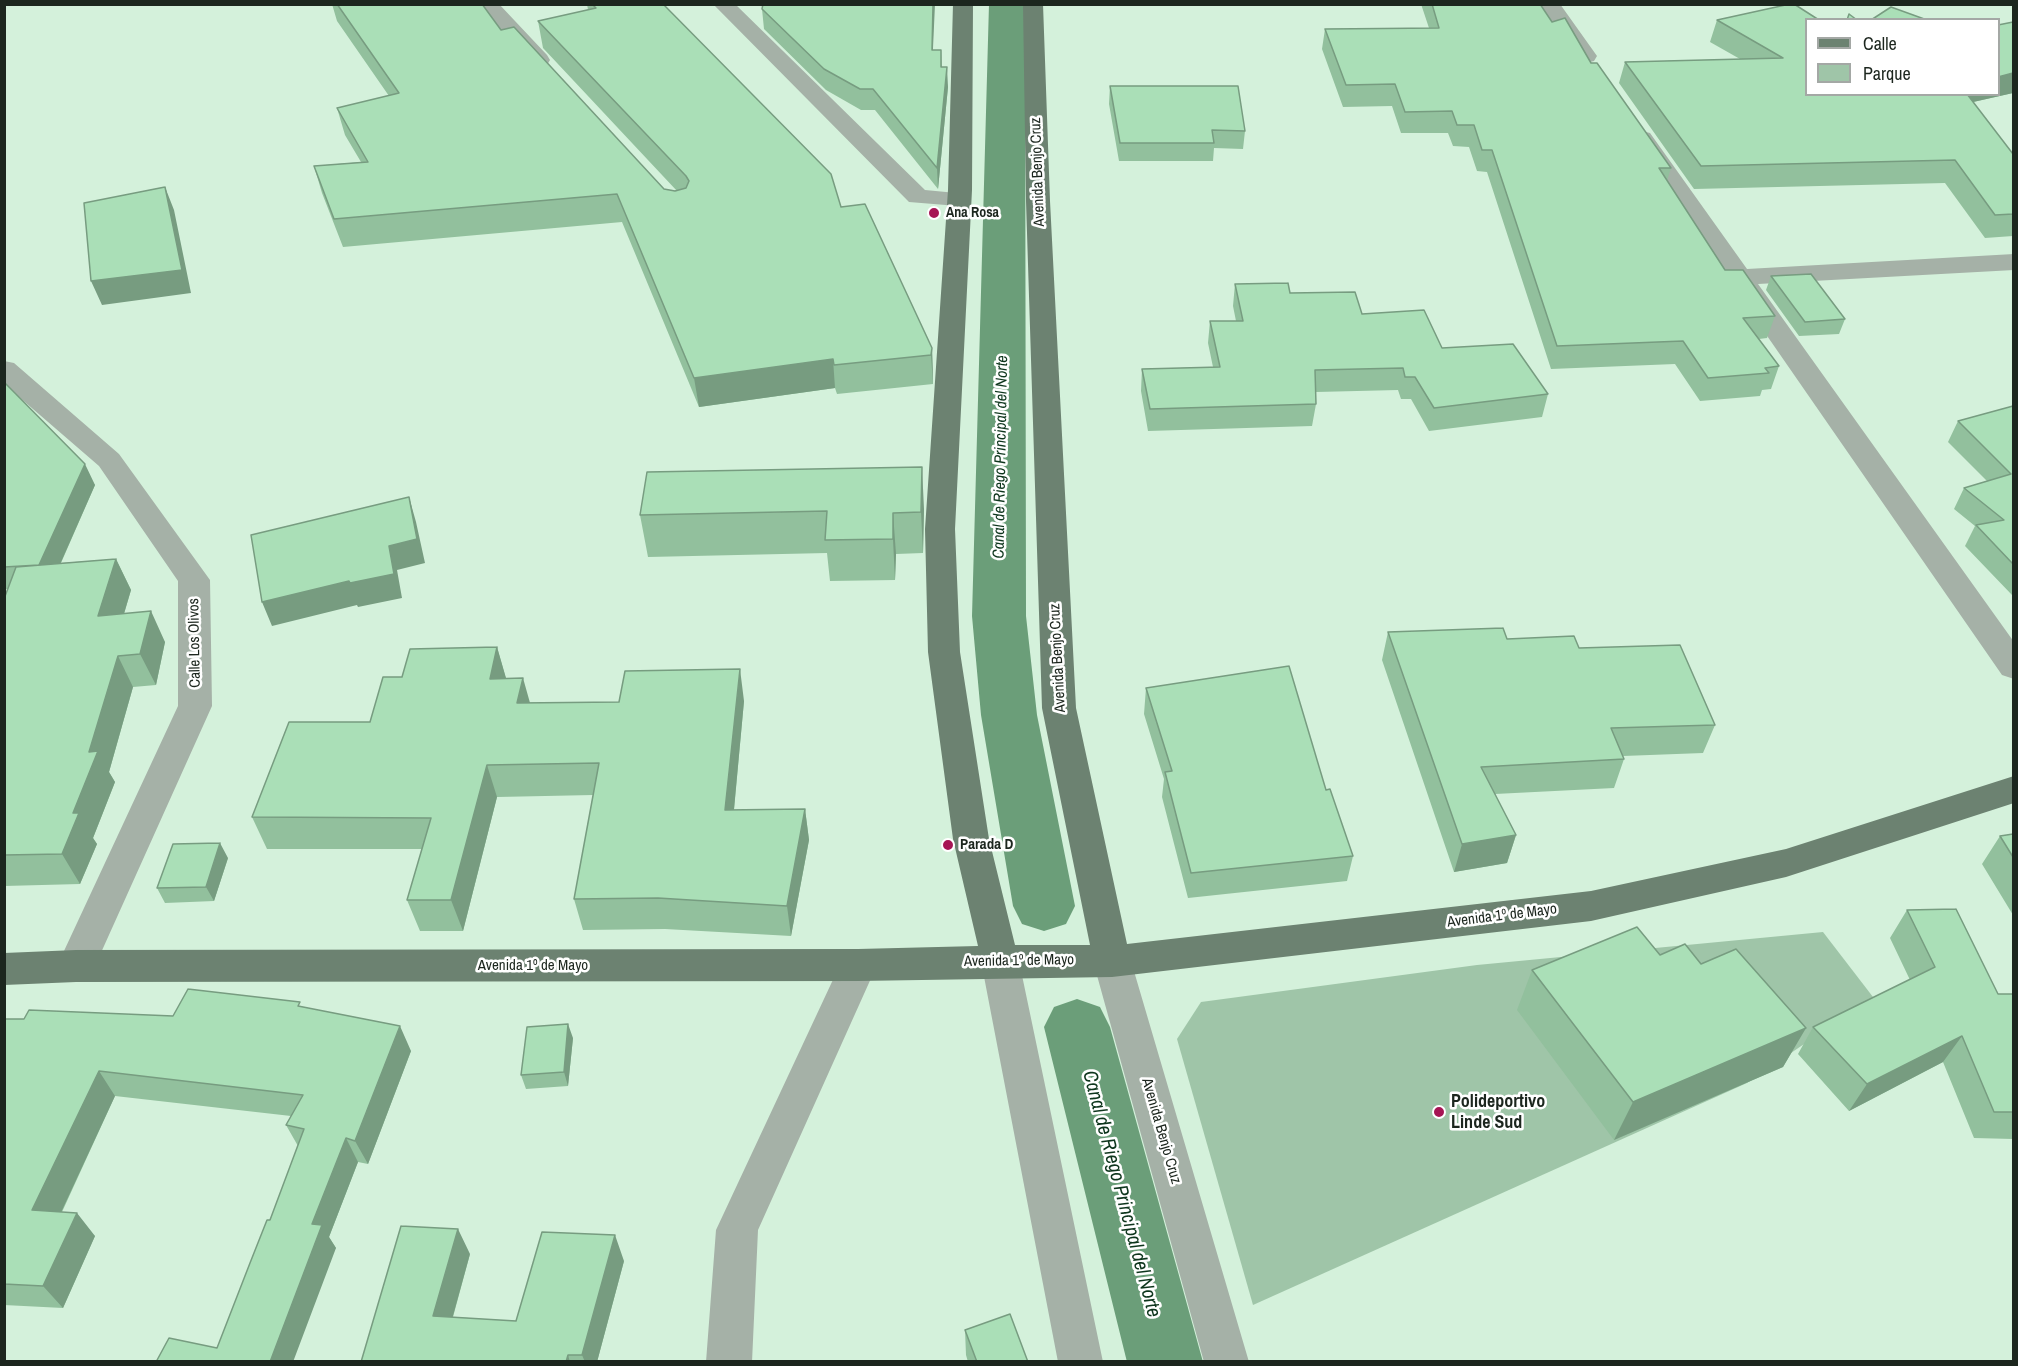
<!DOCTYPE html>
<meta charset="utf-8">
<style>
body{margin:0}
#map{position:relative;width:2018px;height:1366px;overflow:hidden;background:#d4f1db;font-family:"Archivo Narrow",sans-serif}
canvas{display:block}
.frame{position:absolute;inset:0;border:6px solid #1c261e;pointer-events:none}
.legend{position:absolute;left:1805px;top:18px;width:195px;height:78px;box-sizing:border-box;background:#fff;border:2px solid #a4a8a5;margin:0;padding:8px 10px;list-style:none;font-size:18px;color:#1c261e}
.legend li{display:flex;align-items:center;gap:12px;height:30px}
.legend b{width:30px;border:2px solid #a4a8a5}
</style>
<div id="map">
<canvas width="2018" height="1366"></canvas>
<div class="frame"></div>
<ul class="legend">
<li><b style="height:8px;background:#6c8271"></b>Calle</li>
<li><b style="height:16px;background:#9fc5a8"></b>Parque</li>
</ul>
</div>
<script>
const ctx = document.querySelector('canvas').getContext('2d');
ctx.lineJoin = 'round';
function fillPath(path, color) { ctx.fillStyle = color; ctx.fill(path, 'evenodd'); }
const shape = rows => new Path2D(rows.map(r => 'M' + r).join(''));
function strokePath(path, color, width, dash) { ctx.strokeStyle = color; ctx.lineWidth = width; ctx.lineCap = dash ? 'butt' : 'round'; ctx.setLineDash(dash || []); ctx.stroke(path); }
function label(font, color, halo, rows, align = 'center') {
  ctx.font = font + ' "Archivo Narrow",sans-serif'; ctx.lineWidth = 5; ctx.setLineDash([]); ctx.textBaseline = 'middle'; ctx.strokeStyle = halo; ctx.fillStyle = color; for (const [text, x, y, turn = 0] of rows) {
    ctx.save(); ctx.translate(x, y); ctx.rotate((+turn || 0) * Math.PI / 180); ctx.textAlign = isNaN(turn) ? turn : align; if (halo) ctx.strokeText(text, 0, 0); ctx.fillText(text, 0, 0); ctx.restore();
  }
}
fillPath(shape([
 [1823,932,1873,997,1747,1083,1253,1305,1177,1039,1201,1002,1477,965]
]), '#9fc5a8');
fillPath(shape([
 [989,4,1025,4,1026,616,1037,715,1075,906,1066,924,1044,931,1022,924,1013,906,981,715,972,616,989,4],
 [1077,999,1100,1007,1110,1027,1203,1362,1127,1362,1044,1027,1054,1007,1077,999]
]), '#6b9e79');
fillPath(shape([
 [477,4,499,4,547,55,550,60,547,65,539,67,531,65,477,4],
 [713,4,735,4,925,190,967,194,970,199,967,204,958,206,909,202,713,4],
 [1539,4,1560,4,1597,56,1594,61,1586,63,1578,61,1539,4],
 [1642,131,1650,133,1747,269,2014,254,2014,270,1758,284,2014,642,2014,679,2002,675,1630,138,1634,133,1642,131],
 [4,361,14,363,119,454,210,580,212,706,95,966,89,977,76,982,63,977,57,966,178,706,178,581,99,466,4,384,4,361],
 [1000,945,1013,950,1019,961,1103,1362,1058,1362,981,961,987,950,1000,945],
 [1112,945,1125,950,1131,961,1249,1362,1204,1362,1093,961,1099,950,1112,945],
 [858,949,871,954,877,965,758,1230,752,1362,706,1362,716,1230,845,954,858,949]
]), '#a5b1a7');
fillPath(shape([
 [953,4,973,4,972,190,955,529,960,652,989,839,1015,945,1090,945,1042,708,1026,201,1023,4,1043,4,1050,201,1076,708,1127,944,1591,891,1786,849,2014,776,2014,803,1786,877,1591,921,1112,977,858,981,76,982,4,985,4,953,76,950,858,949,978,946,953,839,928,652,925,529,948,190,953,4]
]), '#6c8271');
fillPath(shape([
 [332,4,482,4,501,30,664,189,675,191,677,191,543,48,538,21,588,10,587,4,663,4,841,207,932,348,933,384,837,394,835,388,699,407,622,222,343,247,322,193,314,166,361,162,345,135,337,108,389,96,337,21],
 [1421,4,1540,4,1552,22,1591,63,1671,168,1667,181,1725,270,1775,316,1767,338,1759,339,1779,366,1771,389,1762,390,1760,396,1700,401,1675,364,1551,369,1487,172,1477,171,1469,147,1453,146,1448,133,1401,133,1392,106,1343,107,1322,49,1325,29,1429,28],
 [1790,4,1806,94,2013,22,2013,93,1973,102,2013,154,2013,236,1985,238,1945,183,1694,189,1619,83,1625,62,1740,59,1710,42,1717,20],
 [762,9,933,50,941,50,942,67,948,87,938,189,875,110,861,110,826,90,764,29],
 [1110,86,1245,131,1243,149,1214,148,1213,161,1119,161,1109,104],
 [1771,276,1845,319,1839,334,1799,336,1766,290],
 [1235,284,1290,293,1362,314,1442,348,1548,394,1542,417,1429,431,1411,399,1401,399,1398,390,1316,392,1316,404,1312,426,1148,431,1141,391,1142,369,1213,367,1208,343,1210,321,1236,321,1233,306],
 [4,382,95,485,61,563,116,559,131,590,124,614,165,642,156,685,133,687,109,772,115,782,93,838,97,844,80,884,4,886,4,599,8,589,4,589],
 [2013,406,2013,595,2012,595,1965,546,1975,526,1954,509,1964,488,1987,481,1948,442,1958,421],
 [924,509,923,553,896,554,895,580,830,581,827,553,648,557,640,515],
 [1388,632,1507,639,1579,648,1715,725,1703,753,1623,756,1624,759,1614,788,1495,794,1516,835,1507,863,1454,872,1382,660],
 [497,647,506,679,530,703,744,701,734,810,805,809,809,840,791,936,665,929,583,930,574,899,593,795,497,797,463,931,420,931,407,900,422,849,267,849,252,817,370,722,402,677],
 [1146,688,1326,790,1353,856,1347,881,1188,898,1162,797,1164,779,1144,714],
 [2013,834,2013,915,1982,864,2000,836],
 [228,858,214,901,165,903,157,888],
 [1907,910,1998,994,2013,994,2013,1139,1974,1138,1943,1062,1849,1111,1798,1054,1813,1027,1910,980,1890,938],
 [1660,955,1701,964,1806,1028,1783,1067,1614,1140,1517,1010,1532,970],
 [303,1007,411,1051,368,1164,358,1162,329,1237,336,1248,217,1348,270,1220,298,1146,286,1125,291,1116,115,1096,62,1212,95,1236,63,1308,4,1305,4,1019,24,1019,173,1016],
 [573,1038,568,1086,526,1089,521,1075],
 [470,1254,453,1317,516,1321,624,1261,597,1362,361,1362],
 [965,1330,1028,1362,968,1362,966,1355]
]), '#92c09d');
fillPath(shape([
 [933,4,935,4,932,70,932,50],
 [947,67,948,87,938,189,937,168],
 [2013,73,2013,93,1951,107,1956,94,1998,94,1998,77],
 [165,187,174,210,191,293,102,305,91,281],
 [932,348,933,377,933,384,931,355],
 [833,359,835,388,699,407,694,378],
 [85,464,95,485,50,587,39,565],
 [922,467,924,509,923,553,921,512],
 [409,497,416,522,425,563,397,570,402,598,358,607,357,605,272,626,262,602],
 [893,513,896,554,895,580,893,539],
 [116,559,131,590,114,647,98,616],
 [151,611,165,642,156,685,140,654],
 [497,647,506,678,499,711,490,679],
 [118,656,133,687,109,772,115,782,93,838,97,844,80,884,62,854,89,752],
 [740,669,744,701,731,841,725,810],
 [523,678,532,710,517,703],
 [487,765,497,797,463,931,451,900],
 [805,809,809,840,791,936,787,906],
 [1516,835,1507,863,1454,872,1462,844],
 [220,843,228,858,214,901,206,887],
 [568,1024,573,1038,568,1086,564,1072],
 [400,1026,411,1051,368,1164,355,1141],
 [1806,1028,1783,1067,1614,1140,1633,1102],
 [1962,1036,1943,1062,1849,1111,1867,1084],
 [99,1071,115,1096,51,1234,32,1210],
 [346,1138,358,1162,329,1237,336,1248,293,1362,270,1362,312,1224],
 [77,1213,95,1236,63,1308,43,1286],
 [458,1229,470,1254,446,1341,433,1316],
 [615,1235,624,1261,597,1362,585,1362,582,1355],
 [568,1355,570,1362,566,1362]
]), '#779c80');
const building = shape([
 [337,4,482,4,501,30,514,27,664,189,675,191,686,188,689,181,686,176,538,21,596,8,592,4,663,4,831,174,841,207,865,204,932,348,931,355,834,365,833,359,694,378,617,194,334,219,314,166,368,162,337,108,399,93,337,4],
 [763,4,933,4,932,50,941,50,941,67,947,67,937,168,873,89,860,89,824,69,762,9,763,4],
 [1432,4,1540,4,1552,22,1565,18,1591,63,1597,63,1671,168,1659,168,1725,270,1743,270,1775,316,1743,318,1779,366,1765,368,1769,373,1708,378,1683,341,1557,346,1492,150,1482,150,1474,125,1457,125,1452,111,1405,112,1395,84,1346,85,1325,29,1439,28,1432,4],
 [1790,4,1794,4,1819,20,1806,20,1806,94,1967,94,2013,154,2013,214,1995,215,1955,160,1701,166,1625,62,1783,58,1717,20,1790,4],
 [1891,7,1927,20,1871,20,1891,7],
 [1849,14,1857,20,1847,20,1849,14],
 [2013,22,2013,73,1998,77,1998,25,2013,22],
 [1110,86,1238,86,1245,131,1212,130,1214,143,1120,143,1110,86],
 [165,187,182,270,91,281,84,203,165,187],
 [1811,274,1845,319,1805,322,1771,276,1811,274],
 [1288,283,1290,293,1355,292,1362,314,1424,310,1442,348,1513,344,1548,394,1434,408,1415,377,1405,377,1403,368,1315,370,1316,404,1150,409,1142,369,1220,367,1210,321,1243,321,1235,284,1288,283],
 [4,382,85,464,39,565,4,567,4,382],
 [2013,406,2013,564,1976,525,2004,520,1964,488,2011,474,1958,421,2013,406],
 [922,467,921,512,893,513,893,539,825,540,827,511,640,515,647,472,922,467],
 [409,497,417,539,389,546,394,574,350,583,349,581,262,602,251,535,409,497],
 [116,559,98,616,151,611,140,654,118,656,89,752,98,751,73,813,79,813,62,854,4,855,4,599,16,567,116,559],
 [1503,628,1507,639,1574,636,1579,648,1680,645,1715,725,1611,728,1624,759,1481,767,1516,835,1462,844,1388,632,1503,628],
 [497,647,490,679,523,678,517,703,619,702,625,671,740,669,725,810,805,809,787,906,658,898,574,899,599,763,487,765,451,900,407,900,431,818,252,817,289,722,370,722,383,677,402,677,410,649,497,647],
 [1289,666,1326,790,1330,789,1353,856,1191,873,1165,772,1172,771,1146,688,1289,666],
 [2013,834,2013,857,2000,836,2013,834],
 [220,843,206,887,157,888,173,844,220,843],
 [1956,909,1998,994,2013,994,2013,1112,1994,1112,1962,1036,1867,1084,1813,1027,1935,967,1907,910,1956,909],
 [1637,927,1660,955,1685,944,1701,964,1736,949,1806,1028,1633,1102,1532,970,1637,927],
 [188,989,300,1002,298,1006,400,1026,355,1141,346,1138,312,1224,322,1225,270,1362,156,1362,169,1338,217,1348,250,1263,267,1220,270,1220,304,1129,286,1125,303,1095,99,1071,32,1210,77,1213,43,1286,4,1284,4,1019,24,1019,29,1010,173,1016,188,989],
 [568,1024,564,1072,521,1075,527,1027,568,1024],
 [401,1226,458,1229,433,1316,516,1321,542,1232,615,1235,582,1355,568,1355,566,1362,361,1362,401,1226],
 [1010,1314,1028,1362,977,1362,965,1330,1010,1314]
]);
fillPath(building, '#aadfb7');
strokePath(building, '#779c80', 1.5);
for (const [x, y, r, color] of [
 [934,213,6,"#a61554"],
 [948,845,6,"#a61554"],
 [1439,1112,6,"#a61554"]
]) { const dot = new Path2D(); dot.arc(x, y, r, 0, 2 * Math.PI); ctx.fillStyle = color; ctx.fill(dot); strokePath(dot, '#fff', 2); }
label('bold 14px', '#1c261e', '#fff', [
 ["Ana Rosa",946,213]
], 'left');
label('15px', '#1c261e', '#fff', [
 ["Avenida Benjo Cruz",1038,172,-92],
 ["Calle Los Olivos",195,643,-91],
 ["Avenida Benjo Cruz",1058,658,-93],
 ["Avenida 1º de Mayo",1502,916,-7],
 ["Avenida 1º de Mayo",1019,961,-1],
 ["Avenida 1º de Mayo",533,966],
 ["Avenida Benjo Cruz",1161,1131,74]
]);
label('bold 15px', '#1c261e', '#fff', [
 ["Parada D",960,845]
], 'left');
label('italic 16px', '#0e361d', '#fff', [
 ["Canal de Riego Principal del Norte",1001,457,-89]
]);
label('bold 18px', '#1c261e', '#fff', [
 ["Polideportivo",1451,1102],
 ["Linde Sud",1451,1123]
], 'left');
label('italic 20px', '#0e361d', '#fff', [
 ["Canal de Riego Principal del Norte",1121,1194,75]
]);
</script>
